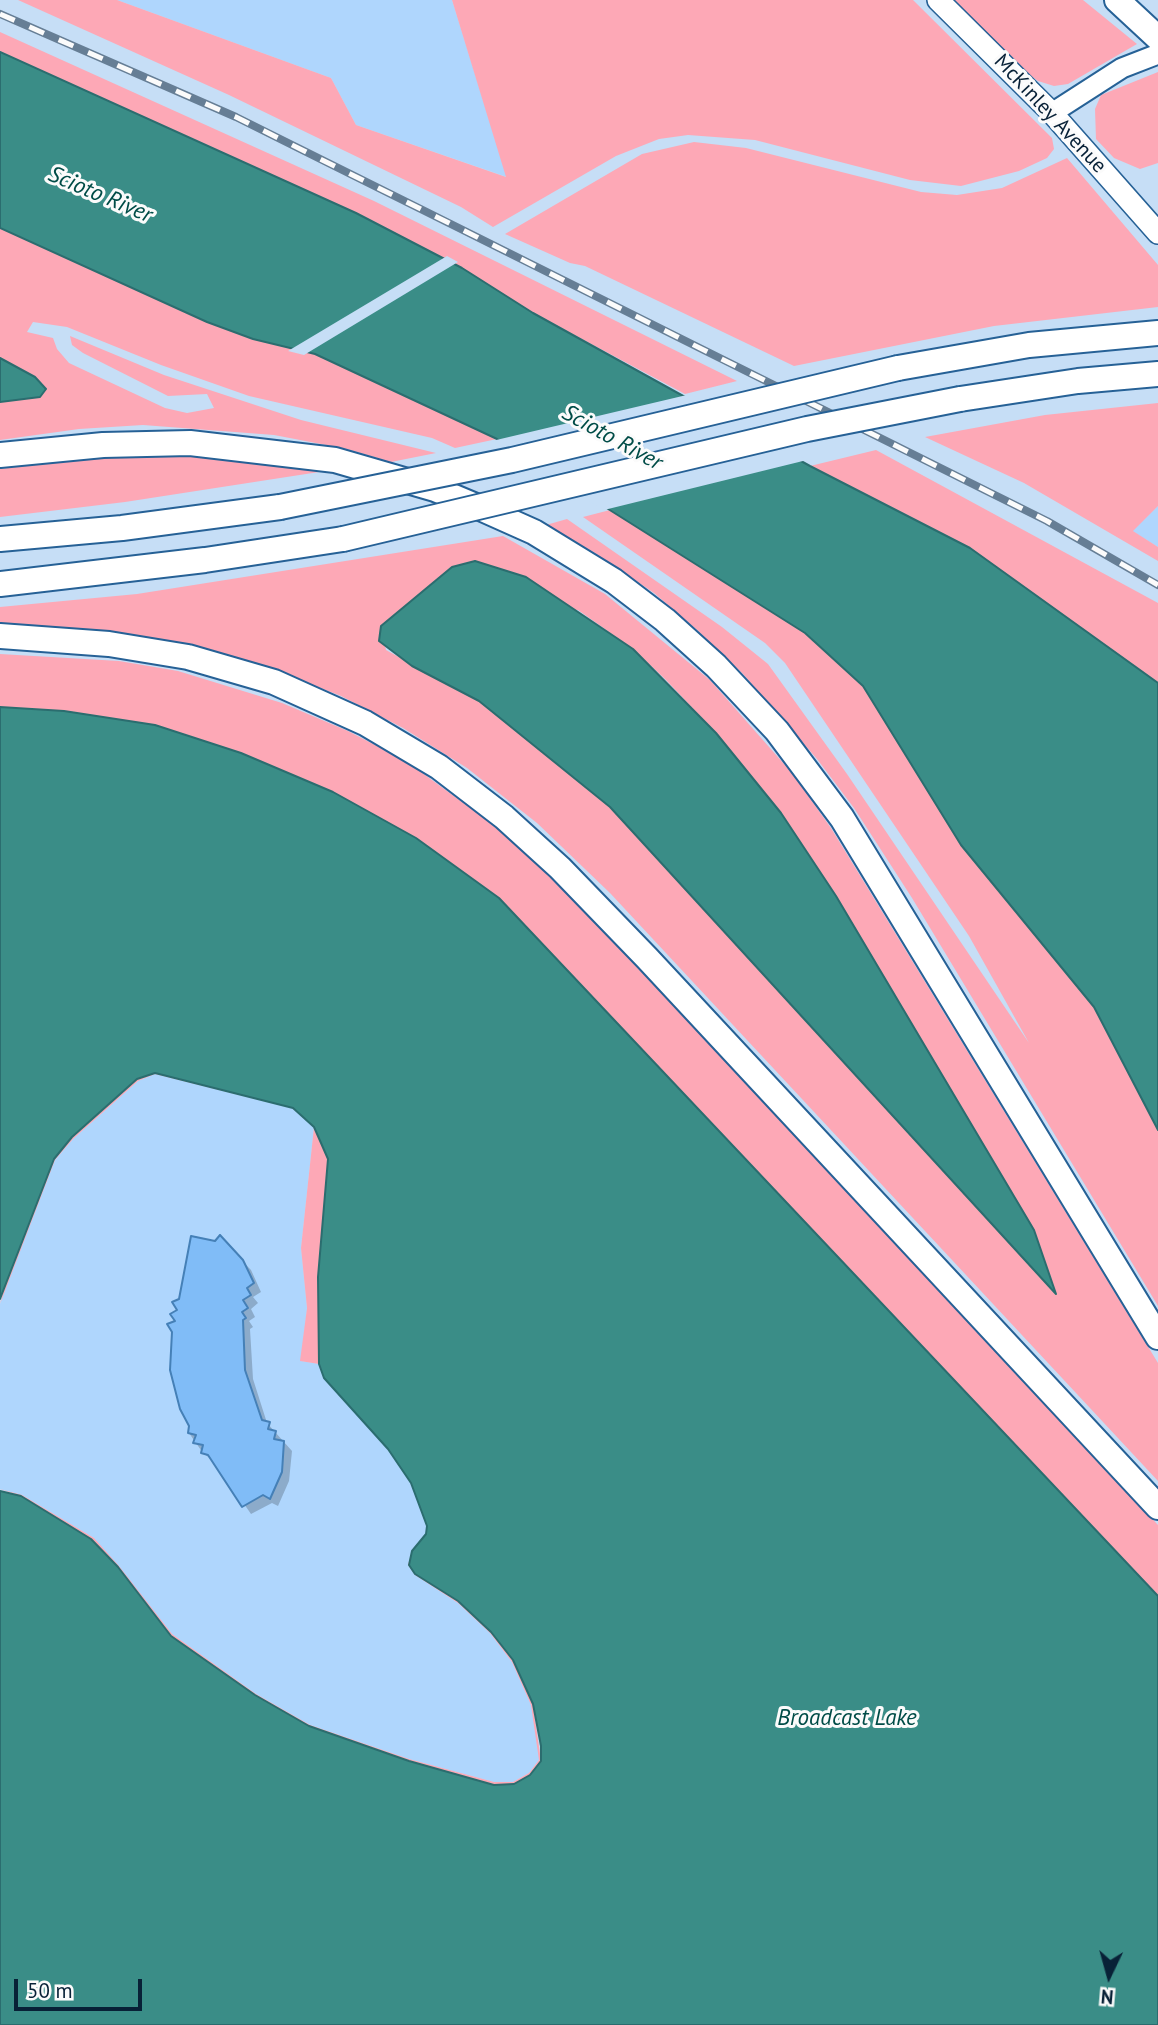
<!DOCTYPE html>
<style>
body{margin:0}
#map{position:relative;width:1158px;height:2025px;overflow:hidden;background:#c6def6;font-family:"PT Sans",sans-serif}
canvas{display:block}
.north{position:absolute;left:1074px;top:1941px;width:70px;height:70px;-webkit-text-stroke:5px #fbfbfb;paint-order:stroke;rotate:185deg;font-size:19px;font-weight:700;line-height:28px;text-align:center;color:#082137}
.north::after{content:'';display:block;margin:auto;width:24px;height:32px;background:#082137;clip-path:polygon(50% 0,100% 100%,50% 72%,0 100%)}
.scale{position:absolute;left:14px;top:1979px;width:128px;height:32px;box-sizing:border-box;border:4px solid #082137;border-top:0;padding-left:9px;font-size:21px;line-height:24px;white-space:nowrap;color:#082137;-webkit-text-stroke:5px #fbfbfb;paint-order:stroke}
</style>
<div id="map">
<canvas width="1158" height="2025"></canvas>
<div class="north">N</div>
<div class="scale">50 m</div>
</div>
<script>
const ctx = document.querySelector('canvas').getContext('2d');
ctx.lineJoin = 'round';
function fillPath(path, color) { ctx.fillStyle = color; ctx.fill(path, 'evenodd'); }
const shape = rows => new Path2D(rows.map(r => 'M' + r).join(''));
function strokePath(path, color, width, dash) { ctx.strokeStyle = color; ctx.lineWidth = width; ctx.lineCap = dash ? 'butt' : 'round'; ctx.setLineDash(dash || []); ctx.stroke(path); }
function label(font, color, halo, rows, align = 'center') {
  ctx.font = font + ' "PT Sans",sans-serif'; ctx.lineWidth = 6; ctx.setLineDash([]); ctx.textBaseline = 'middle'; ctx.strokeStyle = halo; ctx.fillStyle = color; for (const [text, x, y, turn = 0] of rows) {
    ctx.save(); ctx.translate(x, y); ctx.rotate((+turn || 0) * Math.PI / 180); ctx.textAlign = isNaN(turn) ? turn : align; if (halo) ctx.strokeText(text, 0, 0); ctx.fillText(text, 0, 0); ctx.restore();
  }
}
fillPath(shape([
 [117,0,452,0,507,177,356,125,331,78],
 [1158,506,1158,547,1132,531],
 [155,1074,292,1108,314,1127,301,1248,307,1308,301,1361,319,1364,324,1378,388,1449,411,1483,427,1526,426,1534,412,1551,415,1575,458,1603,490,1633,512,1662,531,1705,539,1746,539,1760,529,1773,513,1782,494,1782,409,1759,310,1725,256,1694,172,1634,94,1538,22,1495,0,1489,0,1304,11,1270,55,1160,73,1139,138,1081]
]), '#afd6fd');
fillPath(shape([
 [18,0,117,0,331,78,356,125,506,177,452,0,913,0,1052,138,1054,149,1047,158,1019,171,961,186,910,180,755,140,688,135,659,139,616,156,493,227,461,207,229,95],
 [954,0,1083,0,1137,44,1068,84,1054,86,1038,81,1027,73],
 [0,32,374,201,737,381,685,394,533,313,462,268,356,213,0,52],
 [1158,72,1158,163,1140,169,1114,158,1096,139,1095,109,1101,95],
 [694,142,746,148,921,192,957,195,1002,188,1067,158,1158,265,1158,307,994,326,794,366,585,266,570,263,505,234,642,154],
 [0,228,207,322,253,339,315,354,497,439,455,448,432,438,249,396,161,365,67,327,33,322,27,332,53,338,57,349,69,363,165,408,187,413,214,408,207,394,168,396,83,353,72,345,70,336,164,375,301,420,436,453,391,462,347,449,274,435,143,425,79,429,0,440,0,402,40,397,35,377,0,358],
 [1158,403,1158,506,1133,531,1158,547,1158,561,1024,483,925,437,1045,415],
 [876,450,1158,603,1158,683,970,548,810,466],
 [180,455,235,458,319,472,125,502,0,517,0,469,93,457],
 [610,510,805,633,863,686,961,845,1094,1007,1158,1130,1158,1306,912,898,854,808,817,759,743,674,696,629,654,593,595,553,546,525,567,519,722,627,768,664,847,774,1029,1043,969,936,785,663,765,643,583,517],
 [503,536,605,594,710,680,792,773,831,828,1158,1363,1158,1481,610,893,537,823,467,768,403,728,341,696,269,668,198,647,140,636,0,624,0,607,137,594],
 [405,607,578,610,633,649,665,679,716,733,781,813,836,896,1034,1230,610,807,479,701,386,650,381,626],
 [0,654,119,661,178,671,282,703,348,731,406,761,499,829,572,894,1158,1525,1158,1596,499,898,416,838,333,792,241,753,155,725,64,711,0,707],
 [154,1073,212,1087,293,1108,314,1127,328,1159,318,1277,319,1364,300,1361,307,1308,301,1248,314,1127,292,1108,155,1074,138,1081,73,1139,55,1160,0,1304,9,1270,54,1159,72,1138,137,1079],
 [0,1489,22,1495,94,1538,119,1566,172,1634,256,1694,310,1725,409,1759,494,1782,513,1782,529,1773,539,1760,531,1705,512,1662,490,1633,458,1603,415,1575,408,1565,412,1551,409,1565,415,1574,458,1600,491,1632,513,1661,533,1705,541,1761,530,1775,514,1784,494,1785,409,1761,309,1726,255,1695,171,1636,118,1567,21,1496]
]), '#fda8b6');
const water = shape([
 [0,52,356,213,462,268,533,313,810,466,970,548,1158,683,1158,1130,1094,1007,961,845,863,686,805,633,497,439,315,354,253,339,207,322,0,228,0,52],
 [0,358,35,377,46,389,40,397,0,402,0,358],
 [475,561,526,577,633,649,716,733,781,813,836,896,1034,1230,1056,1294,610,807,479,701,412,666,379,641,381,626,452,567,475,561],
 [0,707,64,711,155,725,241,753,333,792,416,838,499,898,1158,1596,1158,2025,0,2025,0,1491,21,1496,91,1539,118,1567,171,1636,255,1695,309,1726,409,1761,494,1785,514,1784,530,1775,541,1761,541,1746,533,1704,513,1660,491,1632,458,1601,415,1574,409,1565,412,1551,426,1534,427,1526,411,1483,388,1449,324,1378,319,1364,318,1277,328,1159,314,1127,293,1108,155,1073,137,1079,72,1137,54,1159,0,1299,0,707]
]);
fillPath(water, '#3a8d87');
strokePath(water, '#2b6d6f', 2);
fillPath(shape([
 [447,256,458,262,304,355,288,351],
 [691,394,807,460,604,510,492,441]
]), '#c6def6');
fillPath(shape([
 [220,1238,251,1270,261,1292,253,1297,258,1303,251,1309,255,1317,249,1321,253,1327,250,1329,253,1379,267,1423,292,1451,289,1481,278,1506,272,1503,251,1514,215,1462,203,1453,189,1433,181,1300]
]), '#0003');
const building = shape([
 [220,1235,243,1260,254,1283,247,1288,251,1295,243,1300,248,1308,242,1312,246,1318,243,1320,245,1370,262,1420,270,1422,268,1429,276,1431,274,1439,284,1441,282,1472,270,1499,263,1495,242,1507,208,1455,201,1453,203,1445,193,1443,196,1435,188,1433,189,1426,180,1409,170,1370,172,1332,167,1324,175,1321,170,1314,177,1310,172,1302,179,1299,191,1236,215,1241,220,1235]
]);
fillPath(building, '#80bcf7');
strokePath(building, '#4580b7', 2);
const secondary = shape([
 [1052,113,1122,68,1158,54]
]);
const primary = shape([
 [938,0,1052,113,1158,233]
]);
const highway = shape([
 [1117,0,1158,38],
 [898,368,1029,345,1158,333],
 [960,399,1078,381,1158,374],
 [0,455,103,445,190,443,335,460,435,489,478,507,534,532,614,581,665,620,716,666,777,731,842,818,1158,1337],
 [0,539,122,528,280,507],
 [0,584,205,560,343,539],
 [0,636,109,644,188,657,274,682,365,723,439,767,504,817,560,868,647,958,1158,1507]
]);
strokePath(secondary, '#266196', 23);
strokePath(primary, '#266196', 24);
strokePath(highway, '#266196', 28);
strokePath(secondary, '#fff', 19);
strokePath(primary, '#fff', 21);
strokePath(highway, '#fff', 24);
const rail = shape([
 [0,14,236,117,1047,521,1158,585]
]);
strokePath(rail, '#667e95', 8);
strokePath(rail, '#fbfbfb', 5, [16]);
const highwayBridge = shape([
 [280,507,512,460,898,368],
 [343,539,807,429,960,399]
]);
strokePath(highwayBridge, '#266196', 28, []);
strokePath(highwayBridge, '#fff', 24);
label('21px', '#082137', '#fbfbfb', [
 ["McKinley Avenue",1050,114,47]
]);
label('italic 23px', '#004c47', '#fbfbfb', [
 ["Scioto River",100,195,23],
 ["Scioto River",612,438,29],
 ["Broadcast Lake",847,1718]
]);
</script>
